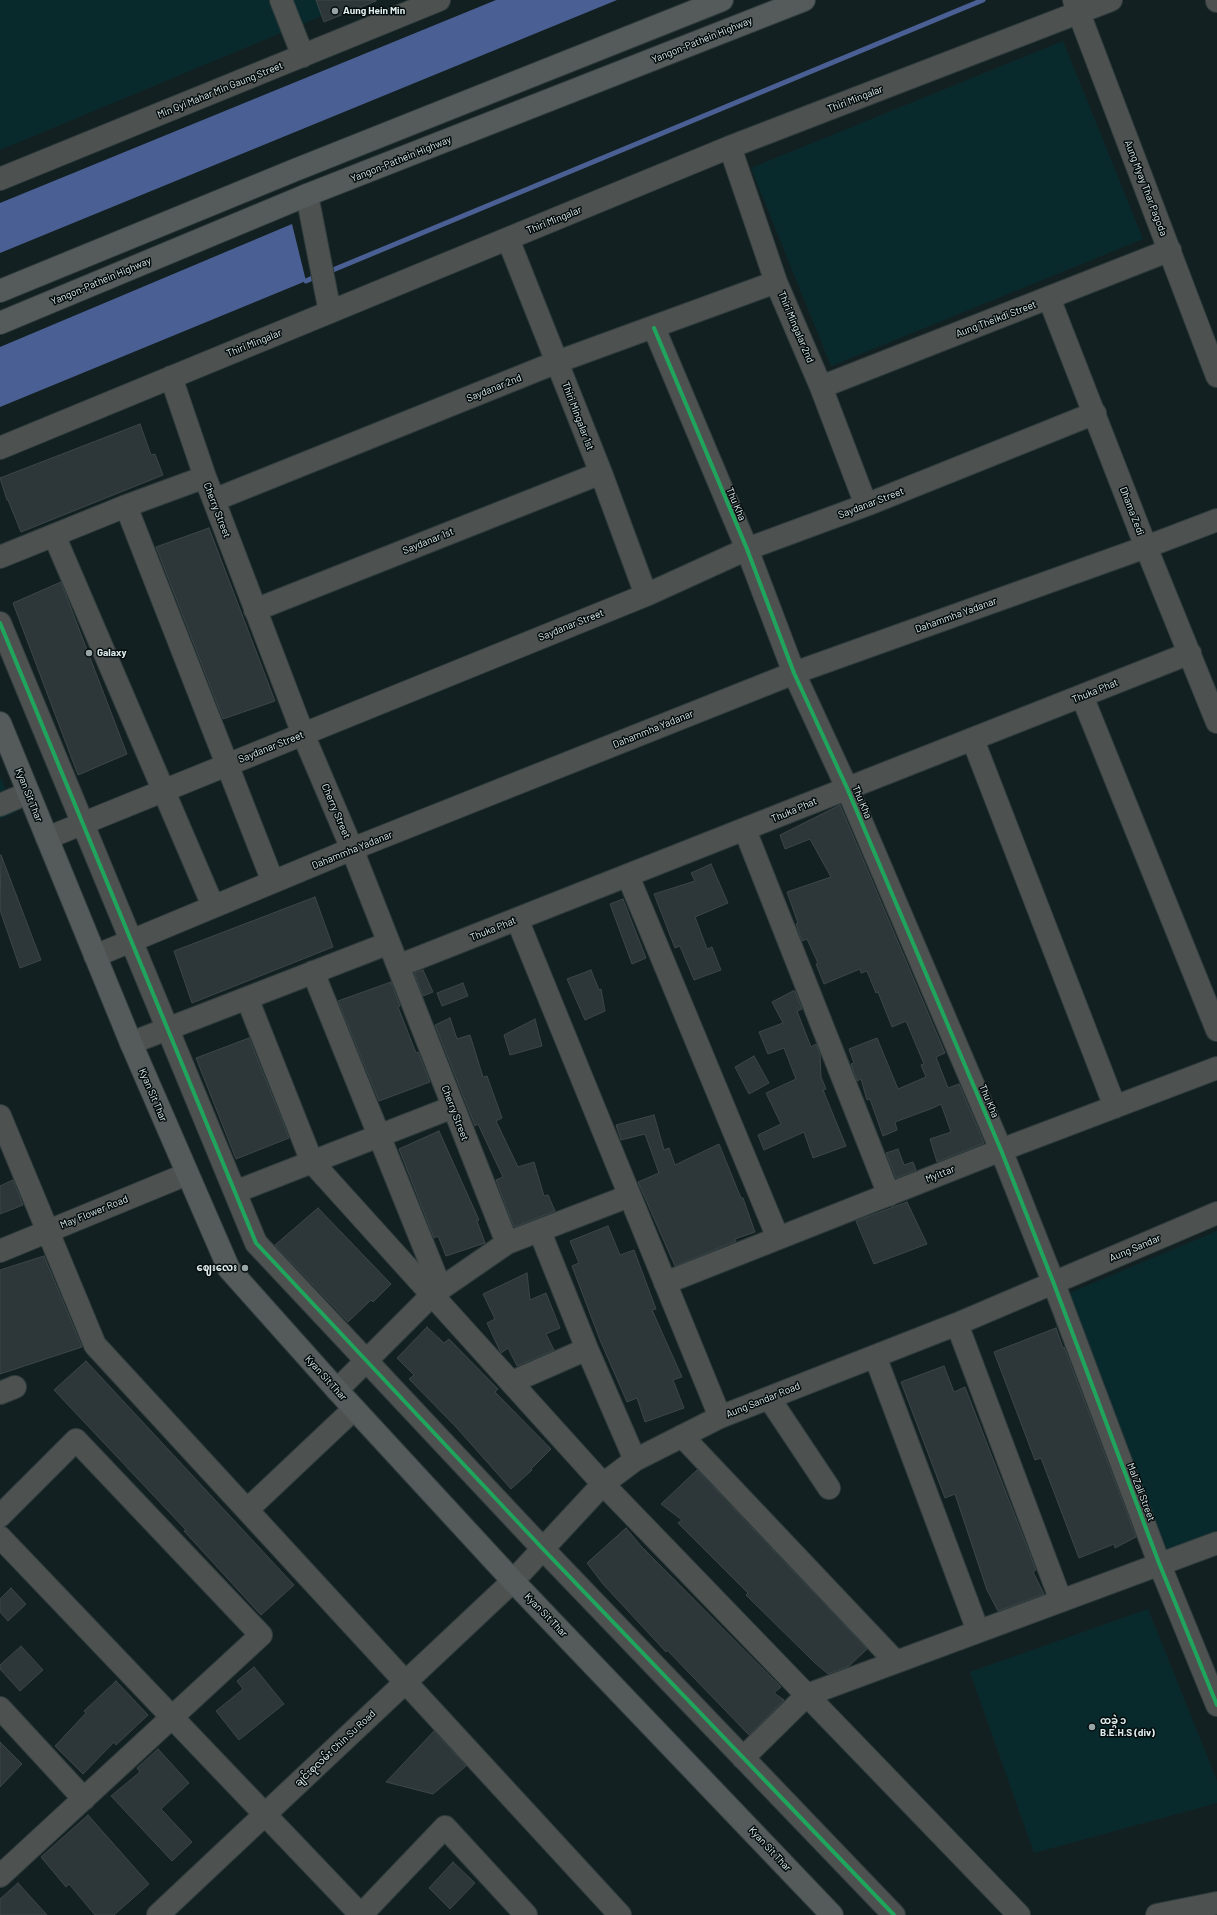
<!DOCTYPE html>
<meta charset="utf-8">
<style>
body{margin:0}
canvas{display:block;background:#132021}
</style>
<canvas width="1217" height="1915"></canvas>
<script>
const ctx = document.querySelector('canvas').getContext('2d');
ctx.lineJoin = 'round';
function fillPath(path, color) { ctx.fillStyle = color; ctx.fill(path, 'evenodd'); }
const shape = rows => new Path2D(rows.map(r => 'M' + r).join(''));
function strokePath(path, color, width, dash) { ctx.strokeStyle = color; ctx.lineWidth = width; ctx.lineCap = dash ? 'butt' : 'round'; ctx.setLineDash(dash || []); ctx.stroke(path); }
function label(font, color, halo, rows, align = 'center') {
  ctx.font = font + ' Barlow,"Noto Sans Myanmar",sans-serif'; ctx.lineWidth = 3; ctx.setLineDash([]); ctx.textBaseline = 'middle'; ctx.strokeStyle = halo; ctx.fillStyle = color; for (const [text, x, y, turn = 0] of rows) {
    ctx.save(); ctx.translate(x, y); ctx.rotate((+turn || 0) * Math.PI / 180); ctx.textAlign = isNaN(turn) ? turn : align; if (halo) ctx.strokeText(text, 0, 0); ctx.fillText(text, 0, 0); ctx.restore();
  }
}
fillPath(shape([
 [0,0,360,0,0,150],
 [1063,41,1143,239,831,366,751,168],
 [0,777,16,812,0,819],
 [1217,1231,1217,1537,1169,1555,1067,1294],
 [1148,1609,1217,1781,1217,1803,1034,1853,970,1672]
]), '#092a2d');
fillPath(shape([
 [496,0,617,0,0,253,0,203],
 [292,224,306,281,0,407,0,347]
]), '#4a6094');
strokePath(shape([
 [328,272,983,0],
 [306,281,319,275]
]), '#4a6094', 5);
const building = shape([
 [316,0,376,0,376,1,324,22,316,0],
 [140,424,151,455,155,454,163,475,21,532,8,500,7,500,0,478,140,424],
 [209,528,275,701,223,719,156,547,209,528],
 [61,582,127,754,78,775,13,603,61,582],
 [840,805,945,1053,936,1057,948,1088,959,1084,984,1143,937,1162,930,1139,951,1132,941,1104,933,1108,895,1122,897,1130,883,1136,870,1099,867,1100,861,1079,857,1081,851,1064,854,1063,849,1049,877,1038,898,1089,926,1077,921,1065,924,1064,906,1021,892,1027,878,992,876,993,867,971,861,973,860,969,824,984,816,964,818,963,807,939,802,941,796,924,798,923,787,892,831,877,810,839,785,849,780,835,840,805],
 [1,855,41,960,20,968,0,910,1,855],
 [711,864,728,903,695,917,707,949,712,947,721,970,694,980,680,946,675,948,654,894,695,881,691,873,711,864],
 [315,897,333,947,192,1003,174,951,315,897],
 [623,899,646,958,632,964,610,904,623,899],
 [423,970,433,992,423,996,414,973,423,970],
 [591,970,599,990,601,989,605,1011,585,1020,567,979,591,970],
 [391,982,400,1006,398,1007,416,1053,418,1052,430,1082,379,1101,338,1001,391,982],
 [463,983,468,996,442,1006,437,993,463,983],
 [793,991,795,991,802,1009,797,1011,811,1047,816,1044,820,1054,821,1077,826,1089,823,1090,846,1146,813,1158,804,1132,764,1150,758,1135,781,1124,766,1093,796,1079,784,1048,768,1054,759,1032,783,1023,772,1002,793,991],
 [450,1018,457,1039,470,1035,483,1077,487,1076,502,1118,496,1121,518,1167,534,1162,544,1196,548,1195,555,1211,514,1227,496,1180,503,1177,478,1124,475,1126,435,1025,450,1018],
 [535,1019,542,1046,510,1055,504,1035,535,1019],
 [249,1038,289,1138,236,1159,196,1058,249,1038],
 [754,1056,769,1083,749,1094,735,1067,754,1056],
 [654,1115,664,1150,669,1148,675,1165,719,1144,741,1198,743,1198,755,1232,735,1239,736,1241,675,1266,638,1182,659,1173,645,1134,621,1140,616,1125,654,1115],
 [439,1131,479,1220,477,1221,485,1243,446,1256,438,1236,434,1238,399,1149,439,1131],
 [898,1149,904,1165,913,1162,916,1170,896,1178,886,1153,898,1149],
 [13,1180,23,1205,0,1214,0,1186,13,1180],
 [907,1202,927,1244,874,1264,856,1221,907,1202],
 [318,1208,391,1284,373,1302,371,1300,348,1322,275,1245,318,1208],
 [608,1226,620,1255,634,1250,656,1309,652,1310,682,1377,673,1380,684,1408,645,1422,637,1398,627,1402,600,1340,572,1266,579,1263,570,1241,608,1226],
 [44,1256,82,1347,0,1374,0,1270,44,1256],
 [527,1273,530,1300,546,1293,560,1328,546,1334,554,1350,517,1366,508,1348,501,1353,487,1323,495,1319,483,1294,527,1273],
 [427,1327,444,1343,449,1339,498,1389,495,1392,551,1449,531,1469,532,1470,511,1489,456,1427,409,1379,414,1375,397,1358,427,1327],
 [1056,1328,1063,1348,1064,1347,1136,1537,1115,1548,1114,1544,1079,1558,1041,1458,1035,1460,994,1352,1056,1328],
 [86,1361,294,1585,261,1615,184,1531,186,1530,54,1390,86,1361],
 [944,1366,954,1392,965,1387,1036,1570,1033,1572,1044,1594,998,1611,987,1590,955,1494,945,1498,901,1382,944,1366],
 [697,1470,867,1649,849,1666,828,1674,814,1662,746,1595,748,1593,678,1523,682,1520,661,1504,697,1470],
 [626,1528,641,1546,781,1687,774,1693,784,1700,749,1735,667,1650,666,1652,603,1584,587,1563,626,1528],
 [11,1588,26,1604,8,1621,0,1612,0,1599,11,1588],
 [21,1646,43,1670,20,1691,0,1669,0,1665,21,1646],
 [254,1667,284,1704,239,1740,216,1711,243,1689,237,1681,254,1667],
 [116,1681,148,1715,116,1745,114,1742,83,1774,55,1746,86,1713,84,1711,116,1681],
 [434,1731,466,1766,433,1794,386,1782,434,1731],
 [0,1742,22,1764,0,1787,0,1742],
 [158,1749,189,1783,161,1809,192,1842,172,1861,111,1796,140,1772,137,1768,158,1749],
 [88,1815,149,1884,114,1915,95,1915,69,1884,66,1887,41,1857,88,1815],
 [453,1862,475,1883,450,1909,429,1888,453,1862],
 [18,1883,47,1915,0,1915,0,1899,18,1883]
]);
fillPath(building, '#2d373a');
strokePath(building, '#3c4649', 1);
const minor = shape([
 [281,0,303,56],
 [1074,0,1217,376],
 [1217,0,1217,1],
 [730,147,776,282,821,387,866,505],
 [0,179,439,0],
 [307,195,330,312],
 [508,239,601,473,646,595],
 [1049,298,1146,547,1217,722],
 [654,328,747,549,794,673,847,788,1001,1150,1054,1284,1159,1563,1217,1705],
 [171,377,205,477,303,734,352,849,507,1243],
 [821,387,1170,250],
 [0,448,730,147,1111,0],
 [214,500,557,362,776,282],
 [126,506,273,882],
 [54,535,213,906],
 [0,557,126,506,205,477],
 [255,610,601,473],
 [0,623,256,1243,543,1549,894,1915],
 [1082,696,1217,1030],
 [973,740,1115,1107],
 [0,805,28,793],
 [745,830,889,1195],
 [47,838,646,595,747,549,866,505,1095,413],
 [628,876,778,1238],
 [517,919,720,1417],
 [95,956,352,849,794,673,1146,547,1217,520],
 [398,966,1190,653],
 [313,972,441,1289],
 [247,998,312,1162,603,1484,1019,1915],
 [131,1043,389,943],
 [0,1116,95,1345,620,1915],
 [235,1192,453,1107],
 [540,1232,587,1349,635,1460],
 [0,1251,187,1174],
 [665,1283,1001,1150,1217,1068],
 [957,1324,1061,1601],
 [875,1356,978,1631],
 [512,1382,587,1349],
 [337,1390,433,1294,507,1243,629,1196],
 [0,1393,15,1387],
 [769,1398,829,1488],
 [682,1436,896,1662],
 [247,1510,354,1409],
 [0,1516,76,1440,261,1635,0,1876],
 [0,1537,361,1915],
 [0,1708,84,1799],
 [743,1758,807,1695,1217,1543],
 [158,1915,513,1581,603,1484,635,1460,720,1417,957,1324,1217,1213],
 [361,1915,445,1827,526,1915],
 [1157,1915,1217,1903]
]);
const major = shape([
 [0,291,295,170,722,0],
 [0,323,307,195,804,0],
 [0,723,131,1043,229,1269,337,1390,513,1581,832,1915]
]);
strokePath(minor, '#303c3d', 24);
strokePath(major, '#303c3d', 24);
strokePath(minor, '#4d5251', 22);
strokePath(major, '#545b5a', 22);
strokePath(shape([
 [654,328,747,549,794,673,847,788,1001,1150,1054,1284,1159,1563,1217,1705],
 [0,623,256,1243,543,1549,894,1915]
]), '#20a55d', 4);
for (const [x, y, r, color] of [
 [335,11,4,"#98a5a6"],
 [89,653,4,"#98a5a6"],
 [245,1268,4,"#98a5a6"],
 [1092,1727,4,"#98a5a6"]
]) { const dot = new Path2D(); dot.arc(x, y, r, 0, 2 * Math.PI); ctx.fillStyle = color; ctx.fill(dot); strokePath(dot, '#040c0d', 1.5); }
label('bold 10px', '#dfedee', '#040c0d', [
 ["Aung Hein Min",343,11],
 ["Galaxy",97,653],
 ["ဈေးလေး",237,1268,"right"],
 ["ထခွဲ ၁",1100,1721],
 ["B.E.H.S (div)",1100,1733]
], 'left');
label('10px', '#dfedee', '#040c0d', [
 ["Yangon-Pathein Highway",702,40,-22],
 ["Min Gyi Mahar Min Gaung Street",220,90,-22],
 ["Thiri Mingalar",855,99,-21],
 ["Yangon-Pathein Highway",401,159,-22],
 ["Aung Myay Thar Pagoda",1146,188,69],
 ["Thiri Mingalar",554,220,-22],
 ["Yangon-Pathein Highway",101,281,-23],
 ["Aung Theikdi Street",996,319,-21],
 ["Thiri Mingalar 2nd",796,327,67],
 ["Thiri Mingalar",254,343,-22],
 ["Saydanar 2nd",494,388,-22],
 ["Thiri Mingalar 1st",578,416,69],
 ["Saydanar Street",871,503,-21],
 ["Thu Kha",736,504,67],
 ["Cherry Street",217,510,69],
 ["Dhama Zedi",1132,511,69],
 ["Saydanar 1st",428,541,-22],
 ["Dahammha Yadanar",956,615,-20],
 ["Saydanar Street",571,625,-22],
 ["Thuka Phat",1095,691,-22],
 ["Dahammha Yadanar",653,729,-22],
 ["Saydanar Street",271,747,-22],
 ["Kyan Sit Thar",29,795,68],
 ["Thu Kha",862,802,67],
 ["Thuka Phat",794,810,-23],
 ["Cherry Street",336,811,67],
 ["Dahammha Yadanar",352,850,-22],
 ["Thuka Phat",493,929,-22],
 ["Kyan Sit Thar",153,1095,67],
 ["Thu Kha",989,1101,67],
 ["Cherry Street",455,1113,69],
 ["Myittar",940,1174,-22],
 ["May Flower Road",94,1212,-22],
 ["Aung Sandar",1135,1248,-23],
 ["Kyan Sit Thar",326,1378,48],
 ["Aung Sandar Road",763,1400,-22],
 ["Mal Zali Street",1141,1492,69],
 ["Kyan Sit Thar",546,1615,46],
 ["ချင်းစုလမ်း Chin Su Road",335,1748,-43],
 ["Kyan Sit Thar",770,1849,47]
]);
</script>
